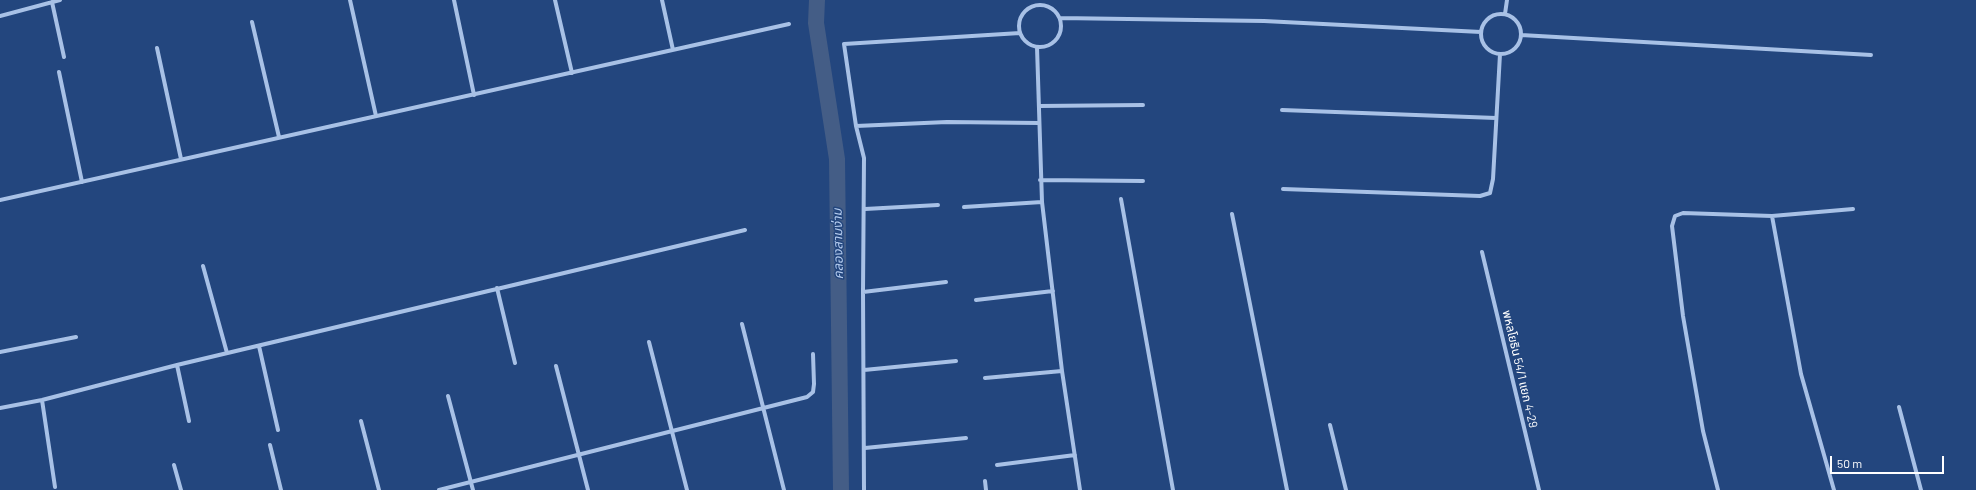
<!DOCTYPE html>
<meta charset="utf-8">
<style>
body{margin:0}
#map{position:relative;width:1976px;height:490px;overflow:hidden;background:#23467e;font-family:Barlow,sans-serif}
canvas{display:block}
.scale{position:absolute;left:1830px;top:456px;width:114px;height:18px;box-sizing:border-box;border:2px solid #fff;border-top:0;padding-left:5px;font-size:12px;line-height:14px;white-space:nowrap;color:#fff;-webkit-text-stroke:3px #23467e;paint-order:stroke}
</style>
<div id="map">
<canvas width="1976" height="490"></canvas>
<div class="scale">50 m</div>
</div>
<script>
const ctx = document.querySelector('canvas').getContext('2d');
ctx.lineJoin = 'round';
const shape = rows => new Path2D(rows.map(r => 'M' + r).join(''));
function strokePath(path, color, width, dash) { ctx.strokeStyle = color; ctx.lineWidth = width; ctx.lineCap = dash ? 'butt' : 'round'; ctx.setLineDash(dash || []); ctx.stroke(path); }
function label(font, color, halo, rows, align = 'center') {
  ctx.font = font + ' Barlow,"Noto Sans Thai",sans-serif'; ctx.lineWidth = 3; ctx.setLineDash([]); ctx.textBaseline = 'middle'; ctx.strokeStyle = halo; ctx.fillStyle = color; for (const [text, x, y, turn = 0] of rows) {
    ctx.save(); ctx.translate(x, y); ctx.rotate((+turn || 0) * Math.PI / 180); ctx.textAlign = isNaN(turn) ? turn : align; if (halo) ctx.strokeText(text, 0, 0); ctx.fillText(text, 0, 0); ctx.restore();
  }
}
strokePath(shape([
 [817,0,816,23,837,159,841,490]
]), '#445d86', 16);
strokePath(shape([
 [350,0,376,116],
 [454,0,474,95],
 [555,0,572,73],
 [662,0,673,50],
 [52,2,64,57],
 '1019 26a21 21 0 1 1 42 0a21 21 0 1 1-42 0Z',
 [1505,14,1507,0],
 '1481 34a20 20 0 1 1 40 0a20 20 0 1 1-40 0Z',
 [0,16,60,0],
 [1060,18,1264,21,1481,32],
 [252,22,279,137],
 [1521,35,1871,55],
 [1037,47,1042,202,1062,371,1080,490],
 [157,48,181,159],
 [59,72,82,182],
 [1039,106,1143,105],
 [1282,110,1496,118],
 [856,126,844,44,1020,33],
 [1040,180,1143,181],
 [1283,189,1480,196,1490,193,1493,179,1500,54],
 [1121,199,1173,490],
 [0,200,789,24],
 [964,207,1042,202],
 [865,209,938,205],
 [1232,214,1287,490],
 [1772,216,1801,374,1834,490],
 [1482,252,1539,490],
 [203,266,227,353],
 [497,288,515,363],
 [863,292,946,282],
 [976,300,1053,291],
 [742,324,784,490],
 [649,342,687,490],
 [259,346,278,430],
 [0,352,76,337],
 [177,365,189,421],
 [556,366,588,490],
 [864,370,956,361],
 [985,378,1062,371],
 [448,396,473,490],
 [42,400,55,487],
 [1899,407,1921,490],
 [0,408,42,400,177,365,745,230],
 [361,421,379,490],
 [1330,425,1346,490],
 [270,445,281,490],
 [865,448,966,438],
 [174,465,181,490],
 [997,465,1075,455],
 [985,481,986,490],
 [439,490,807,397,813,392,814,384,813,354],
 [864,490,863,292,864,158,856,126,947,122,1039,123],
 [1718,490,1703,431,1683,316,1672,226,1675,216,1683,213,1772,216,1853,209]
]), '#a8c1e6', 4);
label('12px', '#fff', '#23467e', [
 ["พหลโยธิน 54/1 แยก 4-29",1520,369,77]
]);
label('italic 13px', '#b4cbee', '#23467e', [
 ["คลองสามง่าม",838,244,-91]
]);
</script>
